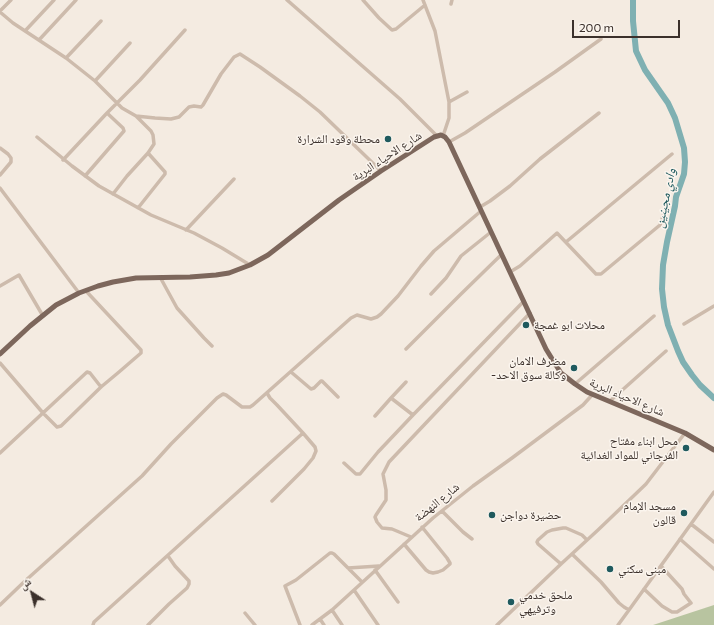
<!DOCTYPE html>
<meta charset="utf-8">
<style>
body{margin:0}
#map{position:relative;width:714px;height:625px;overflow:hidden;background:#f4ebe1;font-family:Commissioner,"Noto Naskh Arabic",sans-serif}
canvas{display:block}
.north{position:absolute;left:12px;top:573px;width:40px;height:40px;-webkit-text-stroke:3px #fbf5ee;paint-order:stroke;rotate:324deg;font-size:11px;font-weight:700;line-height:16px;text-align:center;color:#3b302b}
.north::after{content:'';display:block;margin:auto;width:14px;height:18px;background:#3b302b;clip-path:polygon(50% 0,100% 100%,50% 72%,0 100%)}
.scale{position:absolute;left:572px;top:20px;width:108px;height:18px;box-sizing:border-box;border:2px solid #3b302b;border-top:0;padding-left:5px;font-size:12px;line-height:14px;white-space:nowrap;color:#3b302b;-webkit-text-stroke:3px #fbf5ee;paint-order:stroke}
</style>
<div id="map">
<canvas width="714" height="625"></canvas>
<div class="north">ش</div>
<div class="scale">200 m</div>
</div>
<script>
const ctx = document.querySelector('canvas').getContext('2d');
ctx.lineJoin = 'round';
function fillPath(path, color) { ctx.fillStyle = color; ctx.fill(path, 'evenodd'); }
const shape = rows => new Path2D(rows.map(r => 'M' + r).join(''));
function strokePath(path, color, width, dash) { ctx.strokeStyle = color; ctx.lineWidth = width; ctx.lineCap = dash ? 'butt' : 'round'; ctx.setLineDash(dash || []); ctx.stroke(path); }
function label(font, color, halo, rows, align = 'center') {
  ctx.font = font + ' Commissioner,"Noto Naskh Arabic",sans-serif'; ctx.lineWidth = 3; ctx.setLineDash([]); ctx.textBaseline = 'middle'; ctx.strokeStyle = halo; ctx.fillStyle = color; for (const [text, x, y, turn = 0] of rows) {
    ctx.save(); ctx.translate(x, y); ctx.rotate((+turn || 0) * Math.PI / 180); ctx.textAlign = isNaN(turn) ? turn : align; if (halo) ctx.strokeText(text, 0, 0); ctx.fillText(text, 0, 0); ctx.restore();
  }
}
fillPath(shape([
 [714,605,714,625,653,625]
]), '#b8c4a0');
strokePath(shape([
 [633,0,633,21,636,51,645,70,668,103,675,118,684,148,685,162,684,174,676,197,675,206,667,242,663,265,662,289,664,307,668,325,678,351,683,362,692,375,700,385,714,398]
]), '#7fb0b2', 6);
strokePath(shape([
 [287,0,400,99,437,136],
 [363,0,379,18,392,30,396,29,425,5],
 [423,0,435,31,449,102,449,118,443,136],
 [451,4,452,0],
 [0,11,11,0],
 [0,12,13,23,66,58,95,81,122,108,136,116,151,131,153,135,154,144,148,153,127,176,113,194],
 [25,31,54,0],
 [39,40,76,0],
 [66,58,101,21],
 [95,81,130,43],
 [449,102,467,92],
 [136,116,155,118,171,119,179,117,189,107,194,106,201,107,203,105,221,74,234,57,240,54,260,67,300,96,320,112,381,171],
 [37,137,72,166,99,186,151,215,194,233,222,248,250,265],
 [449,142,465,133,555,72,601,39],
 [0,148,8,154,11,158,11,162,0,175],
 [63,160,107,113,140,80,185,30],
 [85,176,124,131,123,128,107,113],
 [0,188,79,293],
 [480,207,490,201,510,186,540,159,599,113],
 [138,208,165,174,165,172,148,153],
 [186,230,234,179],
 [566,242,672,154],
 [510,272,520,266,557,233,596,274,601,274,660,225,664,213],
 [160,277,177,308,204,338,212,346],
 [0,286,19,275,43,316],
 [431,294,446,278,461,256,491,232],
 [684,324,714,306],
 [406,349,461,294,502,254],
 [0,363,43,413,57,427,61,426,101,387,119,372,141,353,141,350,86,291],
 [291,372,311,389,314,388,321,381,322,381,338,397],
 [406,382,391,398,413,415],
 [575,384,654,316],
 [267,393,270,398,277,405,303,433,315,447,316,451,313,458,304,469,272,501],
 [610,401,666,351],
 [375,416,391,398],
 [0,453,87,372,90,373,101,387],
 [344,463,356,474,360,474,378,452,413,415,524,301],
 [442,511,463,532,472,539],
 [691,524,714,542],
 [411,537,392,529,382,528,377,522,375,517,376,515,386,500,386,490,383,474,389,462,530,313],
 [680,539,714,569],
 [404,544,426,570,429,572,433,573,438,572,443,570,450,564,450,563,447,558,422,527],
 [572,554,601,582,619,603,624,607,629,610,714,492],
 [561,564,538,544,537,542,538,540,547,532,552,530,563,528,566,528,582,535,587,540],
 [348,568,379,566],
 [375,570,398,602],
 [644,589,662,606,672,612,677,612,691,603,684,594,682,589,661,566],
 [354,590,378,625],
 [0,605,25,581,142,476,171,444,217,398,223,394,226,395,242,407,250,407,253,405,351,318,357,315,371,319,377,317,381,314,398,296,421,266,434,251,481,211],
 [332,610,342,625],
 [245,613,255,625],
 [320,619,324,625],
 [93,625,94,622,303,433],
 [148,625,169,604,187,588,189,584,189,581,175,566,168,556],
 [300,625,285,586,296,580,330,553,332,553,334,554,362,582],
 [312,625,332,610,433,518,473,486,512,458,583,405,593,394],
 [497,625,561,564,598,530,646,484,685,433],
 [618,625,629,610]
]), '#cdbbac', 3.5);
strokePath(shape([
 [0,354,30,326,56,305,79,293,98,286,113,282,136,278,190,277,216,275,229,273,250,265,268,255,339,200,381,171,434,137,441,135,445,137,449,142,546,349,554,362,561,373,575,384,587,392,685,433,714,450]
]), '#7d675c', 5);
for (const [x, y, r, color] of [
 [388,139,4,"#1f5a5e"],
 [526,325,4,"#1f5a5e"],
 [574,368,4,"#1f5a5e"],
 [686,448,4,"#1f5a5e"],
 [684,513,4,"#1f5a5e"],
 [492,515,4,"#1f5a5e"],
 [610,569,4,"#1f5a5e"],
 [511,602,4,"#1f5a5e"]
]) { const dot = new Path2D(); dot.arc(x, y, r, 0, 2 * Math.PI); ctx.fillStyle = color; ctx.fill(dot); strokePath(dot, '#fbf5ee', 1.5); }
label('12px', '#3b302b', '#fbf5ee', [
 ["محطة وقود الشرارة",380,139],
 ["محلات ابو غمجة",534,325,"left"],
 ["مضرف الامان",566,361],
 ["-وكالة سوق الاحد",566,375],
 ["محل ابناء مفتاح",678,441],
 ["الفرجاني للمواد الغدائية",678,455],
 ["مسجد الإمام",676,506],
 ["قالون",676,520],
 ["حضيرة دواجن",500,515,"left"],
 ["مبنى سكني",618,569,"left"],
 ["ملحق خدمي",519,595,"left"],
 ["وترفيهي",519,609,"left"]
], 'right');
label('12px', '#3b302b', '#fbf5ee', [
 ["شارع الاحياء البرية",387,156,-33],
 ["شارع الاحياء البرية",627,397,23],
 ["شارع النهضة",437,502,-39]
]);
label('italic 13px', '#1f5a5e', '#fbf5ee', [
 ["وادي مجينين",665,198,-78]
]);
</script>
